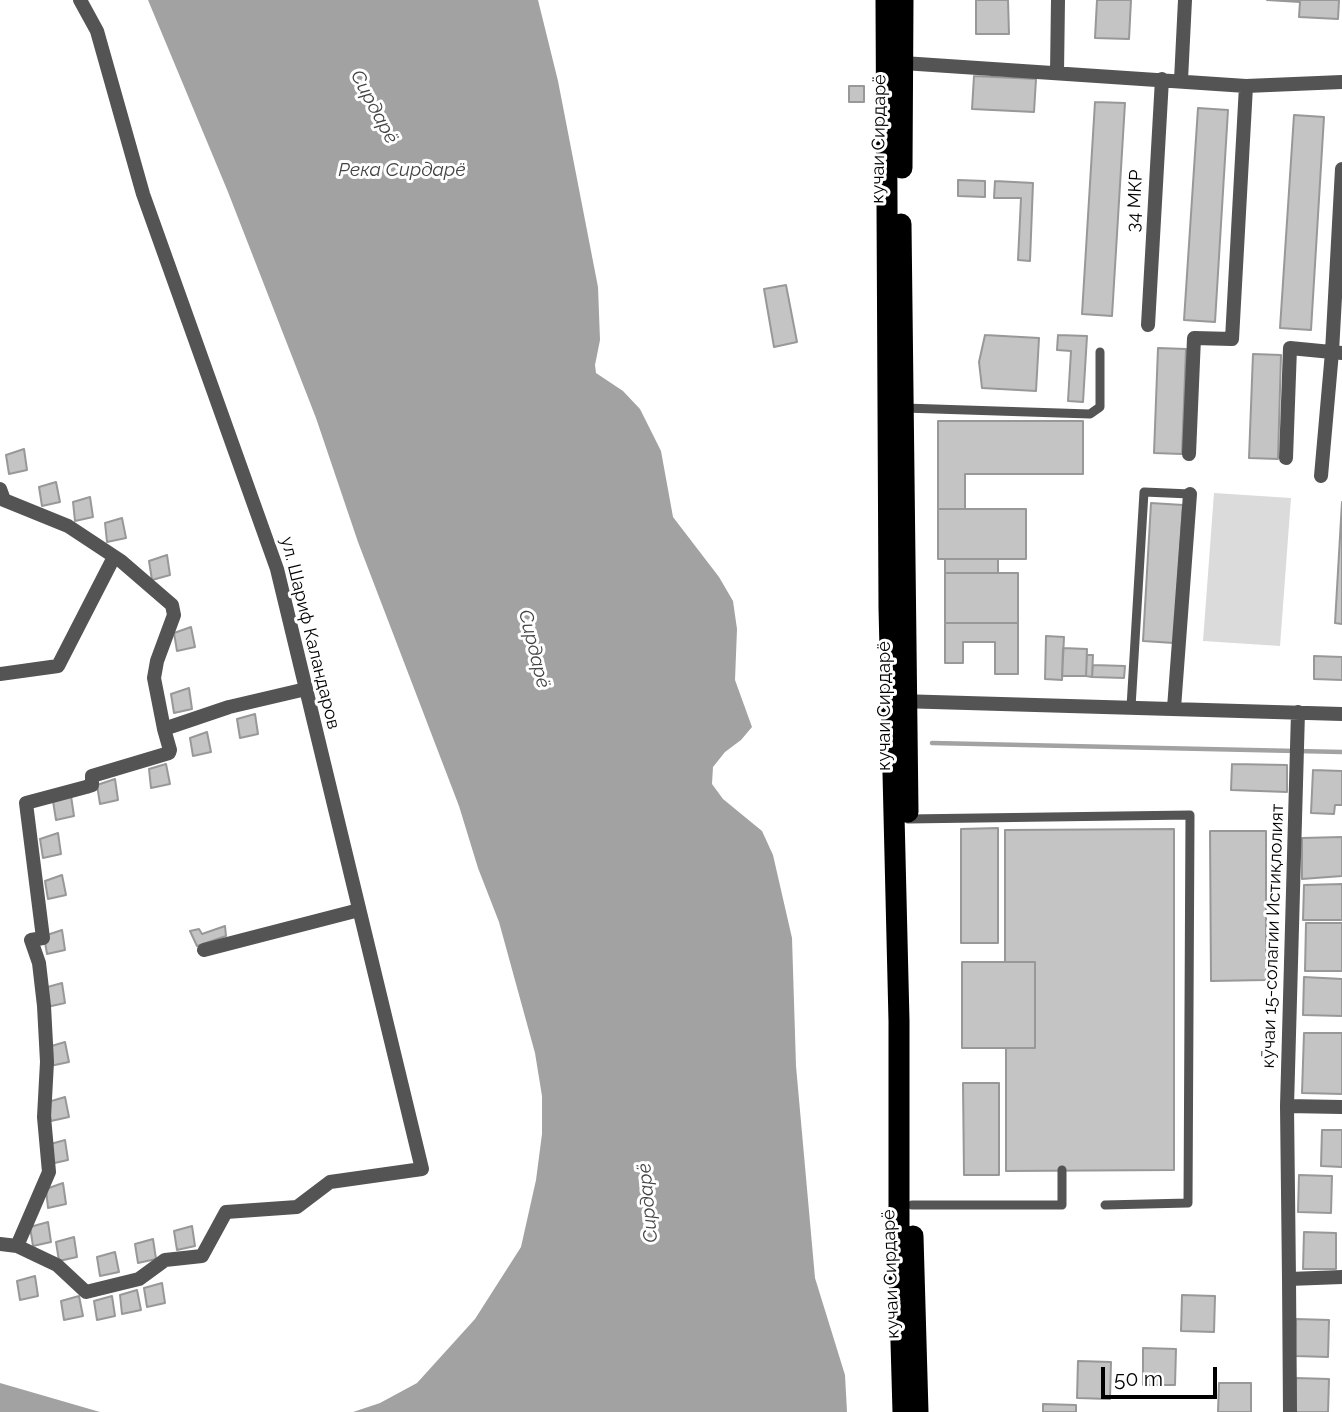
<!DOCTYPE html>
<meta charset="utf-8">
<style>
body{margin:0}
#map{position:relative;width:1342px;height:1412px;overflow:hidden;background:#fff;font-family:Raleway,sans-serif}
canvas{display:block}
.scale{position:absolute;left:1101px;top:1367px;width:116px;height:32px;box-sizing:border-box;border:4px solid #000;border-top:0;padding-left:9px;font-size:21px;line-height:24px;white-space:nowrap;color:#000;-webkit-text-stroke:5px #fff;paint-order:stroke}
</style>
<div id="map">
<canvas width="1342" height="1412"></canvas>
<div class="scale">50 m</div>
</div>
<script>
const ctx = document.querySelector('canvas').getContext('2d');
ctx.lineJoin = 'round';
function fillPath(path, color) { ctx.fillStyle = color; ctx.fill(path, 'evenodd'); }
const shape = rows => new Path2D(rows.map(r => 'M' + r).join(''));
function strokePath(path, color, width, dash) { ctx.strokeStyle = color; ctx.lineWidth = width; ctx.lineCap = dash ? 'butt' : 'round'; ctx.setLineDash(dash || []); ctx.stroke(path); }
function label(font, color, halo, rows, align = 'center') {
  ctx.font = font + ' Raleway,sans-serif'; ctx.lineWidth = 6; ctx.setLineDash([]); ctx.textBaseline = 'middle'; ctx.strokeStyle = halo; ctx.fillStyle = color; for (const [text, x, y, turn = 0] of rows) {
    ctx.save(); ctx.translate(x, y); ctx.rotate((+turn || 0) * Math.PI / 180); ctx.textAlign = isNaN(turn) ? turn : align; if (halo) ctx.strokeText(text, 0, 0); ctx.fillText(text, 0, 0); ctx.restore();
  }
}
fillPath(shape([
 [1214,493,1291,498,1280,646,1203,641]
]), '#dbdbdb');
fillPath(shape([
 [148,0,538,0,558,81,598,287,600,340,595,365,596,373,623,391,640,409,661,451,673,517,719,577,733,601,737,629,735,680,752,727,741,740,725,752,713,767,712,784,723,799,762,831,773,855,792,938,796,1066,815,1278,845,1375,847,1412,353,1412,380,1403,417,1383,475,1319,521,1247,536,1180,542,1134,542,1096,535,1053,499,922,478,868,459,806,358,542,316,418,228,192],
 [0,1383,100,1412,0,1412]
]), '#a2a2a2');
strokePath(shape([
 [932,743,1342,752]
]), '#a2a2a2', 4.5);
const building = shape([
 [976,0,1008,0,1009,34,976,34,976,0],
 [1097,0,1131,0,1129,39,1095,38,1097,0],
 [1267,0,1339,0,1338,19,1299,17,1300,2,1267,0],
 [974,76,1036,79,1034,112,972,109,974,76],
 [849,86,864,86,864,102,849,102,849,86],
 [1095,102,1125,103,1112,316,1082,314,1095,102],
 [1198,108,1228,110,1215,322,1184,320,1198,108],
 [1294,115,1324,117,1311,330,1280,328,1294,115],
 [958,180,985,181,985,197,958,196,958,180],
 [995,181,1033,183,1030,261,1018,260,1021,198,994,198,995,181],
 [786,285,797,342,774,347,764,289,786,285],
 [985,335,1039,338,1036,391,982,388,979,362,985,335],
 [1058,335,1087,336,1083,402,1068,401,1071,351,1057,350,1058,335],
 [1158,348,1186,349,1182,454,1154,453,1158,348],
 [1253,354,1281,355,1278,459,1249,458,1253,354],
 [938,421,1083,421,1083,474,965,474,965,509,938,509,938,421],
 [24,449,27,470,9,474,6,455,24,449],
 [56,482,60,502,42,506,39,487,56,482],
 [90,497,93,517,75,521,73,502,90,497],
 [1342,502,1342,624,1335,623,1342,502],
 [1151,503,1183,505,1174,643,1143,641,1151,503],
 [938,509,1026,509,1026,559,938,559,938,509],
 [122,518,126,538,107,542,105,523,122,518],
 [167,555,170,575,152,580,149,561,167,555],
 [945,559,998,559,998,573,945,573,945,559],
 [945,573,1018,573,1018,623,945,623,945,573],
 [945,623,1018,623,1018,674,995,674,995,642,963,642,963,663,945,663,945,623],
 [191,627,195,647,177,651,174,633,191,627],
 [1046,636,1064,637,1062,680,1045,679,1046,636],
 [1063,648,1087,649,1086,676,1062,676,1063,648],
 [1087,655,1093,655,1092,677,1086,676,1087,655],
 [1314,656,1342,657,1342,680,1314,679,1314,656],
 [1093,665,1125,666,1124,678,1092,677,1093,665],
 [189,688,192,709,174,713,171,694,189,688],
 [255,714,258,734,240,738,237,719,255,714],
 [207,732,211,752,193,756,190,738,207,732],
 [166,764,170,784,151,788,149,769,166,764],
 [1232,764,1287,765,1287,792,1231,790,1232,764],
 [1313,770,1342,771,1342,805,1335,805,1334,814,1311,813,1313,770],
 [115,779,118,800,100,804,97,785,115,779],
 [71,796,74,816,56,820,53,801,71,796],
 [998,828,998,943,961,943,961,829,998,828],
 [1174,829,1174,1170,1006,1171,1006,1048,1035,1048,1035,962,1005,962,1005,830,1174,829],
 [1210,831,1266,831,1266,980,1211,981,1210,831],
 [58,833,61,854,43,858,40,839,58,833],
 [1342,837,1342,876,1302,879,1302,838,1342,837],
 [62,875,66,895,48,899,45,881,62,875],
 [1342,884,1342,920,1303,920,1304,885,1342,884],
 [1306,923,1342,923,1342,971,1305,971,1306,923],
 [225,926,226,936,197,946,190,931,199,929,202,934,225,926],
 [62,930,65,950,47,954,44,936,62,930],
 [962,962,1035,962,1035,1048,962,1048,962,962],
 [1304,977,1342,979,1342,1016,1303,1015,1304,977],
 [62,983,65,1003,47,1007,44,988,62,983],
 [1304,1033,1342,1033,1342,1094,1302,1093,1304,1033],
 [65,1042,69,1062,50,1066,48,1047,65,1042],
 [963,1083,999,1083,999,1175,964,1175,963,1083],
 [65,1097,69,1117,51,1121,48,1102,65,1097],
 [1322,1130,1342,1130,1342,1167,1321,1166,1322,1130],
 [65,1140,68,1160,50,1164,47,1145,65,1140],
 [1299,1175,1332,1176,1331,1213,1298,1212,1299,1175],
 [63,1183,66,1204,48,1208,46,1189,63,1183],
 [48,1222,51,1242,33,1246,30,1227,48,1222],
 [192,1226,195,1246,177,1250,174,1231,192,1226],
 [1304,1232,1336,1233,1336,1269,1303,1269,1304,1232],
 [74,1237,77,1257,59,1261,56,1242,74,1237],
 [153,1239,156,1259,138,1263,135,1244,153,1239],
 [115,1252,119,1272,100,1276,97,1257,115,1252],
 [35,1276,38,1296,20,1300,17,1281,35,1276],
 [162,1283,165,1303,147,1307,144,1288,162,1283],
 [137,1290,141,1310,122,1314,120,1295,137,1290],
 [1182,1295,1215,1296,1214,1332,1181,1331,1182,1295],
 [79,1296,83,1316,64,1320,61,1301,79,1296],
 [112,1296,115,1316,97,1320,94,1301,112,1296],
 [1296,1319,1329,1320,1328,1357,1295,1356,1296,1319],
 [1143,1348,1176,1349,1175,1385,1143,1385,1143,1348],
 [1078,1361,1111,1362,1110,1399,1077,1398,1078,1361],
 [1296,1378,1329,1379,1328,1412,1295,1412,1296,1378],
 [1219,1383,1251,1383,1251,1412,1218,1412,1219,1383],
 [1043,1404,1076,1405,1076,1412,1043,1412,1043,1404]
]);
fillPath(building, '#c4c4c4');
strokePath(building, '#989898', 2);
strokePath(shape([
 [904,408,1090,414,1100,407,1100,352],
 [1131,707,1144,492,1190,494],
 [908,819,1190,815,1188,1203,1105,1205],
 [912,1205,1062,1205,1062,1170]
]), '#545454', 9);
strokePath(shape([
 [903,63,1246,86,1342,82],
 [1057,73,1058,0],
 [1181,80,1185,0],
 [1148,325,1162,79],
 [1189,454,1194,338,1232,339,1246,86],
 [1286,458,1290,348,1342,353],
 [1321,476,1332,352,1342,169],
 [0,489,4,500,68,526,121,561,172,605,174,615,157,661,154,678,164,729,229,707,306,689],
 [0,674,58,666,114,557],
 [899,701,1342,714],
 [1174,708,1190,494],
 [1298,712,1287,1106,1342,1107],
 [204,950,359,910],
 [1287,1106,1289,1279,1342,1277],
 [0,1244,17,1246,57,1265,86,1292,139,1279,165,1260,202,1256,226,1212,297,1207,330,1182,422,1169,277,569,143,194,97,31,80,0],
 [17,1246,49,1172,44,1117,47,1062,44,1006,39,963,31,940,43,938,26,803,86,787,92,785,92,776,169,753,170,750,164,729],
 [1289,1279,1290,1412]
]), '#545454', 14);
strokePath(shape([
 [886,0,889,608,899,1021,899,1272,903,1412],
 [902,168,903,0],
 [901,224,908,812],
 [913,1236,918,1412]
]), '#000', 21);
label('18px', '#000', '#fff', [
 ["кучаи Сирдарё",879,139,-89],
 ["34 МКР",1135,201,-87],
 ["ул. Шариф Каландаров",310,633,76],
 ["кучаи Сирдарё",885,706,-90],
 ["кӯчаи 15-солагии Истиқлолият",1273,936,-88],
 ["кучаи Сирдарё",891,1274,-92]
]);
label('italic 19px', '#434343', '#fff', [
 ["Сирдарё",374,107,62],
 ["Река Сирдарё",402,170],
 ["Сирдарё",534,649,76],
 ["Сирдарё",648,1203,-95]
]);
</script>
